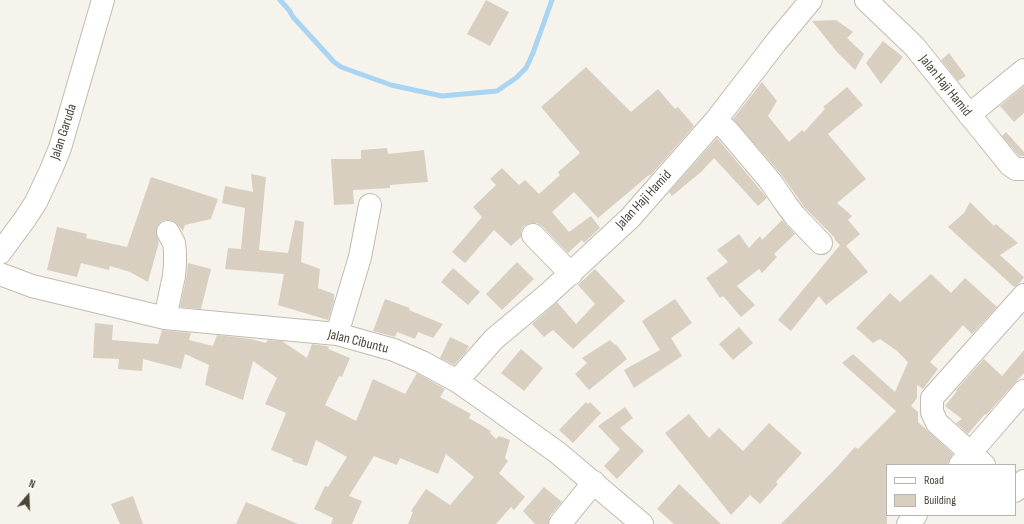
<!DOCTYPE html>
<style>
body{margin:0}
#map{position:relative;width:1024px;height:524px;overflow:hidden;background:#f6f3ec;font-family:"Sofia Sans Condensed",sans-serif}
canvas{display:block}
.legend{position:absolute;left:886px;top:464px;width:130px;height:52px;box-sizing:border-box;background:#fff;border:1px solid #b7b4b0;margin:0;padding:5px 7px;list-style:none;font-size:12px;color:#4b4439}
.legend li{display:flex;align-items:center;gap:8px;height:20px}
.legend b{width:20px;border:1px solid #b7b4b0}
.north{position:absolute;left:8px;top:476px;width:40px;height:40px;-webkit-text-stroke:3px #fff;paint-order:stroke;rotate:19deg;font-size:11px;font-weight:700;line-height:16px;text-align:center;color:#4b4439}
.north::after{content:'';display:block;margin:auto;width:14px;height:18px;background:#4b4439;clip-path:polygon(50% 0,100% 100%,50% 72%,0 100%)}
</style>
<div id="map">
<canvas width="1024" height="524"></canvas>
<ul class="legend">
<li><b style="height:5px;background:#fff"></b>Road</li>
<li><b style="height:11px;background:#d8cfc1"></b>Building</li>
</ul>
<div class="north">N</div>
</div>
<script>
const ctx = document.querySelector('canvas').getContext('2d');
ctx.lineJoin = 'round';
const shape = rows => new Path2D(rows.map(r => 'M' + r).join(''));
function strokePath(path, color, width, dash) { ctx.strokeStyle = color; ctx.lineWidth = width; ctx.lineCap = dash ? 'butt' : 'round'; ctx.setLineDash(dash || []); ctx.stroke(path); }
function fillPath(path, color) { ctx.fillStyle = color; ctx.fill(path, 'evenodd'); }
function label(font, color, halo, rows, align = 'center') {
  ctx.font = font + ' "Sofia Sans Condensed",sans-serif'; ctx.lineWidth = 4; ctx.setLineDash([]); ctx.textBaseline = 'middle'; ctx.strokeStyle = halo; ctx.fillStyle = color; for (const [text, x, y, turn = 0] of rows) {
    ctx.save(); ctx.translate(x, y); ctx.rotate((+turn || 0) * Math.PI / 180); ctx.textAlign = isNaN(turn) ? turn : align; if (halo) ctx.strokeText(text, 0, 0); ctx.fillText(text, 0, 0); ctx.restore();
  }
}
strokePath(shape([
 [280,0,289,10,293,17,334,62,341,67,391,85,442,96,497,91,516,78,526,68,533,53,552,0]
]), '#a9d4f2', 5);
fillPath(shape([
 [486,0,509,12,490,46,467,34],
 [836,20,853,32,847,38,864,54,855,70,837,52,812,21],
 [883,41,903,57,881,84,866,63],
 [949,53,966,76,958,81,941,60],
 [586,67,631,112,658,89,675,109,678,107,694,126,650,176,649,175,598,218,574,192,552,212,569,232,591,216,600,228,584,243,582,240,568,253,542,226,537,223,530,223,524,226,521,231,521,237,511,246,494,230,465,263,452,252,482,217,473,207,496,185,490,179,502,168,519,185,525,180,539,194,560,175,558,172,580,153,541,107],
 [762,82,777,101,768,116,789,142,802,130,804,132,825,109,823,107,847,87,863,105,828,134,866,179,837,203,852,216,848,220,860,234,846,246,868,272,826,305,819,296,791,331,778,320,840,245,834,239,835,238,805,208,781,174,733,119],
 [1024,86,1024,113,1014,122,1000,106],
 [1006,132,1024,152,1024,156,1019,156,1002,136],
 [717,138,767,198,758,206,714,158,701,172,672,196,669,192],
 [387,148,388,154,424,150,428,182,390,185,390,188,353,190,354,204,334,205,331,159,361,159,361,150],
 [251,174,266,177,259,250,288,253,295,220,304,222,301,262,320,269,318,288,334,294,334,301,328,320,278,305,284,274,225,269,228,248,241,249,245,208,222,203,225,186,253,192],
 [151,177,218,199,211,219,185,225,183,231,175,222,169,220,162,221,158,225,156,232,159,242,148,282,130,272,110,266,109,270,81,263,77,277,47,270,57,227,87,234,86,238,127,247],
 [970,202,994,226,996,224,1018,243,1000,255,1024,277,1019,284,1014,287,948,227,964,213],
 [782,220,795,234,774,254,777,257,762,273,759,269,737,286,755,305,741,317,723,296,720,298,706,278,728,262,717,250,739,234,749,248,760,236,762,240],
 [517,262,534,279,502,310,486,294],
 [188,263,211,269,201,309,180,307,186,279],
 [453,268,480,292,468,305,441,282],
 [595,269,625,301,573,349,553,330,544,337,532,324,557,302,576,324,595,304,578,285],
 [931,274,951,293,965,278,997,307,972,334,963,325,930,362,938,369,923,389,917,385,917,398,911,406,918,412,918,422,953,454,948,463,946,465,887,465,887,524,781,524,837,467,855,447,858,449,896,411,842,363,853,354,895,392,908,362,897,351,880,339,873,343,856,328,890,293,900,302],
 [385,299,410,308,409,310,443,324,433,338,418,332,415,339,397,332,395,337,373,331],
 [675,299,692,323,671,338,682,356,634,388,624,370,660,350,642,321],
 [95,323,113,325,112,340,158,344,162,330,191,333,189,340,213,346,217,335,251,339,266,343,268,340,282,341,307,358,312,344,326,346,329,347,328,349,350,358,342,377,339,376,325,405,356,421,373,379,405,394,417,373,445,389,440,397,471,414,469,418,491,431,490,433,496,439,499,436,510,440,505,458,508,461,499,473,525,497,514,510,511,507,496,524,408,524,413,512,411,511,426,489,450,505,474,477,446,454,438,474,400,458,397,465,374,456,349,496,362,501,352,524,331,524,333,518,314,509,325,486,328,487,347,457,316,440,307,466,292,461,293,459,271,450,286,413,265,404,277,378,253,361,243,400,205,385,209,365,185,354,181,369,143,359,142,371,118,369,119,359,93,358],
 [739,327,753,343,733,360,719,344],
 [450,337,469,346,466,352,454,365,440,358],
 [610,340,615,345,616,344,627,359,589,390,575,374,587,363,582,358],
 [521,349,543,368,524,391,501,373],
 [1024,350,1024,373,986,415,985,414,968,434,956,423,962,419,945,406,957,391,956,390,984,359,1002,376],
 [586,402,588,404,590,402,601,413,573,443,559,430],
 [625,407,633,418,620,428,644,451,617,479,604,466,620,449,598,426],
 [689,414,709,438,719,428,743,451,769,423,802,453,776,482,778,484,760,504,750,495,731,515,665,433],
 [679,484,721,524,674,524,657,509],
 [544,487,562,502,550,516,548,524,535,524,523,511],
 [133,496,143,524,120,524,111,504],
 [246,502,263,509,298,524,236,524]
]), '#d8cfc1');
const minor = shape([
 [866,0,914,46,1010,165,1016,169,1024,169],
 [969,115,1024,70],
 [716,120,728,131,771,182,786,204,795,216,821,243],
 [533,235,571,274],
 [0,253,25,219,36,202,51,170,60,148,103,0],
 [0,274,32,286,165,318,337,334,394,350,422,362,457,381,490,404,558,453,642,524],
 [165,318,174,276,175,264,175,252,174,243,168,232],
 [337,334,360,257,370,205],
 [457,381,494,339,548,294,630,218,716,120,777,41,811,0],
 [960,465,1024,391],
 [984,465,937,423,932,412,932,398,1024,295],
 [1015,491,1024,481],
 [560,524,594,482],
 [908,524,916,515]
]);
strokePath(minor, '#c2bbae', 24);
strokePath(minor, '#fff', 22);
label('14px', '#4b4439', '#fff', [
 ["Jalan Haji Hamid",945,86,51],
 ["Jalan Garuda",64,132,-72],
 ["Jalan Haji Hamid",644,200,-47],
 ["Jalan Cibuntu",358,342,14]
]);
</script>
